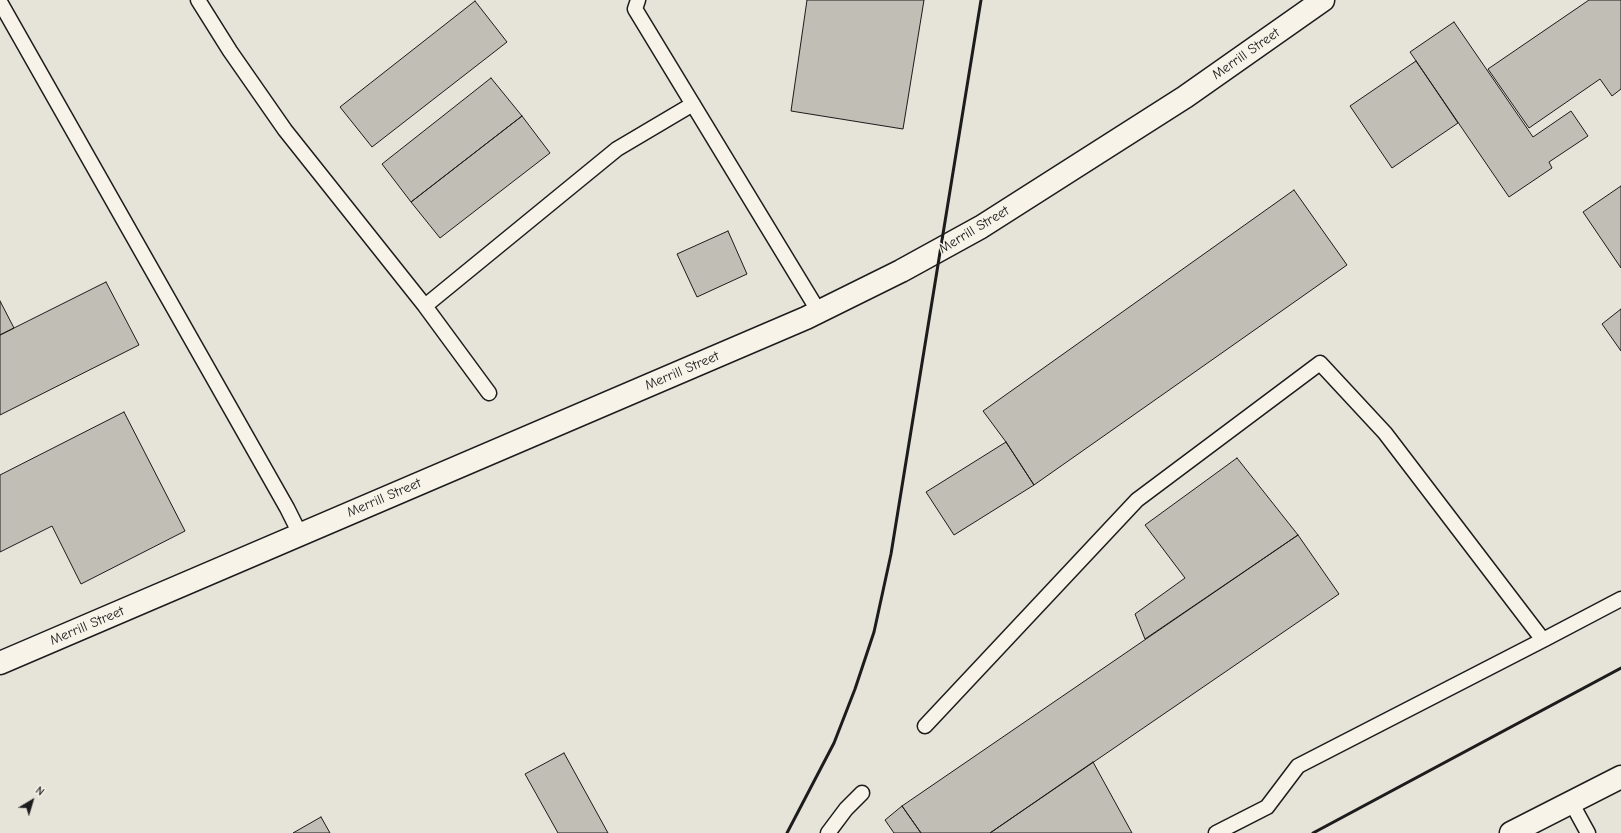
<!DOCTYPE html>
<style>
body{margin:0}
#map{position:relative;width:1621px;height:833px;overflow:hidden;background:#f7f3e8;font-family:"Comic Neue",sans-serif}
canvas{display:block}
.north{position:absolute;left:12px;top:781px;width:40px;height:40px;-webkit-text-stroke:3px #f7f3e8;paint-order:stroke;rotate:38deg;font-size:11px;font-weight:700;line-height:16px;text-align:center;color:#1c1c1c}
.north::after{content:'';display:block;margin:auto;width:14px;height:18px;background:#1c1c1c;clip-path:polygon(50% 0,100% 100%,50% 72%,0 100%)}
</style>
<div id="map">
<canvas width="1621" height="833"></canvas>
<div class="north">N</div>
</div>
<script>
const ctx = document.querySelector('canvas').getContext('2d');
ctx.lineJoin = 'round';
function fillPath(path, color) { ctx.fillStyle = color; ctx.fill(path, 'evenodd'); }
const shape = rows => new Path2D(rows.map(r => 'M' + r).join(''));
function strokePath(path, color, width, dash) { ctx.strokeStyle = color; ctx.lineWidth = width; ctx.lineCap = dash ? 'butt' : 'round'; ctx.setLineDash(dash || []); ctx.stroke(path); }
function label(font, color, halo, rows, align = 'center') {
  ctx.font = font + ' "Comic Neue",sans-serif'; ctx.lineWidth = 3; ctx.setLineDash([]); ctx.textBaseline = 'middle'; ctx.strokeStyle = halo; ctx.fillStyle = color; for (const [text, x, y, turn = 0] of rows) {
    ctx.save(); ctx.translate(x, y); ctx.rotate((+turn || 0) * Math.PI / 180); ctx.textAlign = isNaN(turn) ? turn : align; if (halo) ctx.strokeText(text, 0, 0); ctx.fillText(text, 0, 0); ctx.restore();
  }
}
fillPath(shape([
 [0,0,1621,0,1621,833,0,833]
]), '#e6e3d9');
const building = shape([
 [807,0,924,0,903,129,791,111,807,0],
 [1589,0,1621,0,1621,89,1612,96,1600,79,1529,128,1488,69,1589,0],
 [475,1,507,42,372,147,340,107,475,1],
 [1454,22,1533,137,1571,111,1588,136,1549,162,1552,168,1509,197,1410,52,1454,22],
 [1416,61,1458,123,1392,168,1350,106,1416,61],
 [491,78,522,116,411,202,382,164,491,78],
 [522,116,550,153,440,238,411,202,522,116],
 [1621,186,1621,268,1583,212,1621,186],
 [1294,190,1347,265,1034,485,1006,442,983,411,1294,190],
 [728,231,747,274,697,297,677,254,728,231],
 [106,282,139,345,0,415,0,335,106,282],
 [0,301,14,328,0,335,0,301],
 [1621,309,1621,351,1602,324,1621,309],
 [124,412,185,531,81,584,52,526,0,552,0,475,124,412],
 [1006,442,1034,485,954,535,926,492,1006,442],
 [1237,458,1298,535,1145,639,1135,614,1185,578,1145,525,1237,458],
 [1298,535,1339,594,990,833,921,833,902,806,1298,535],
 [564,753,608,833,558,833,525,774,564,753],
 [1093,762,1132,833,990,833,1093,762],
 [902,806,921,833,894,833,885,820,902,806],
 [321,817,330,833,293,833,321,817]
]);
fillPath(building, '#c0beb5');
strokePath(building, '#1c1c1c', 1);
const lane = shape([
 [198,0,230,51,285,130,425,306,617,149,693,104],
 [638,0,635,9,819,312],
 [0,2,287,508,300,534],
 [425,306,489,393],
 [925,726,1137,500,1320,363,1385,433,1543,640,1621,599],
 [1571,802,1588,833],
 [828,833,846,809,862,793],
 [1216,833,1267,807,1298,766,1543,640]
]);
const street = shape([
 [0,663,806,318,901,271,981,227,1185,97,1323,0]
]);
const secondary = shape([
 [1511,833,1621,777]
]);
strokePath(lane, '#1c1c1c', 17);
strokePath(street, '#1c1c1c', 25);
strokePath(secondary, '#1c1c1c', 25);
strokePath(lane, '#f7f3e8', 14);
strokePath(street, '#f7f3e8', 22);
strokePath(secondary, '#f7f3e8', 22);
strokePath(shape([
 [787,833,834,743,855,689,874,632,891,554,981,0],
 [1313,833,1621,668]
]), '#1c1c1c', 3);
label('14px', '#1c1c1c', '#f7f3e8', [
 ["Merrill Street",1246,54,-35],
 ["Merrill Street",974,230,-31],
 ["Merrill Street",682,371,-23],
 ["Merrill Street",384,498,-23],
 ["Merrill Street",87,626,-23]
]);
</script>
